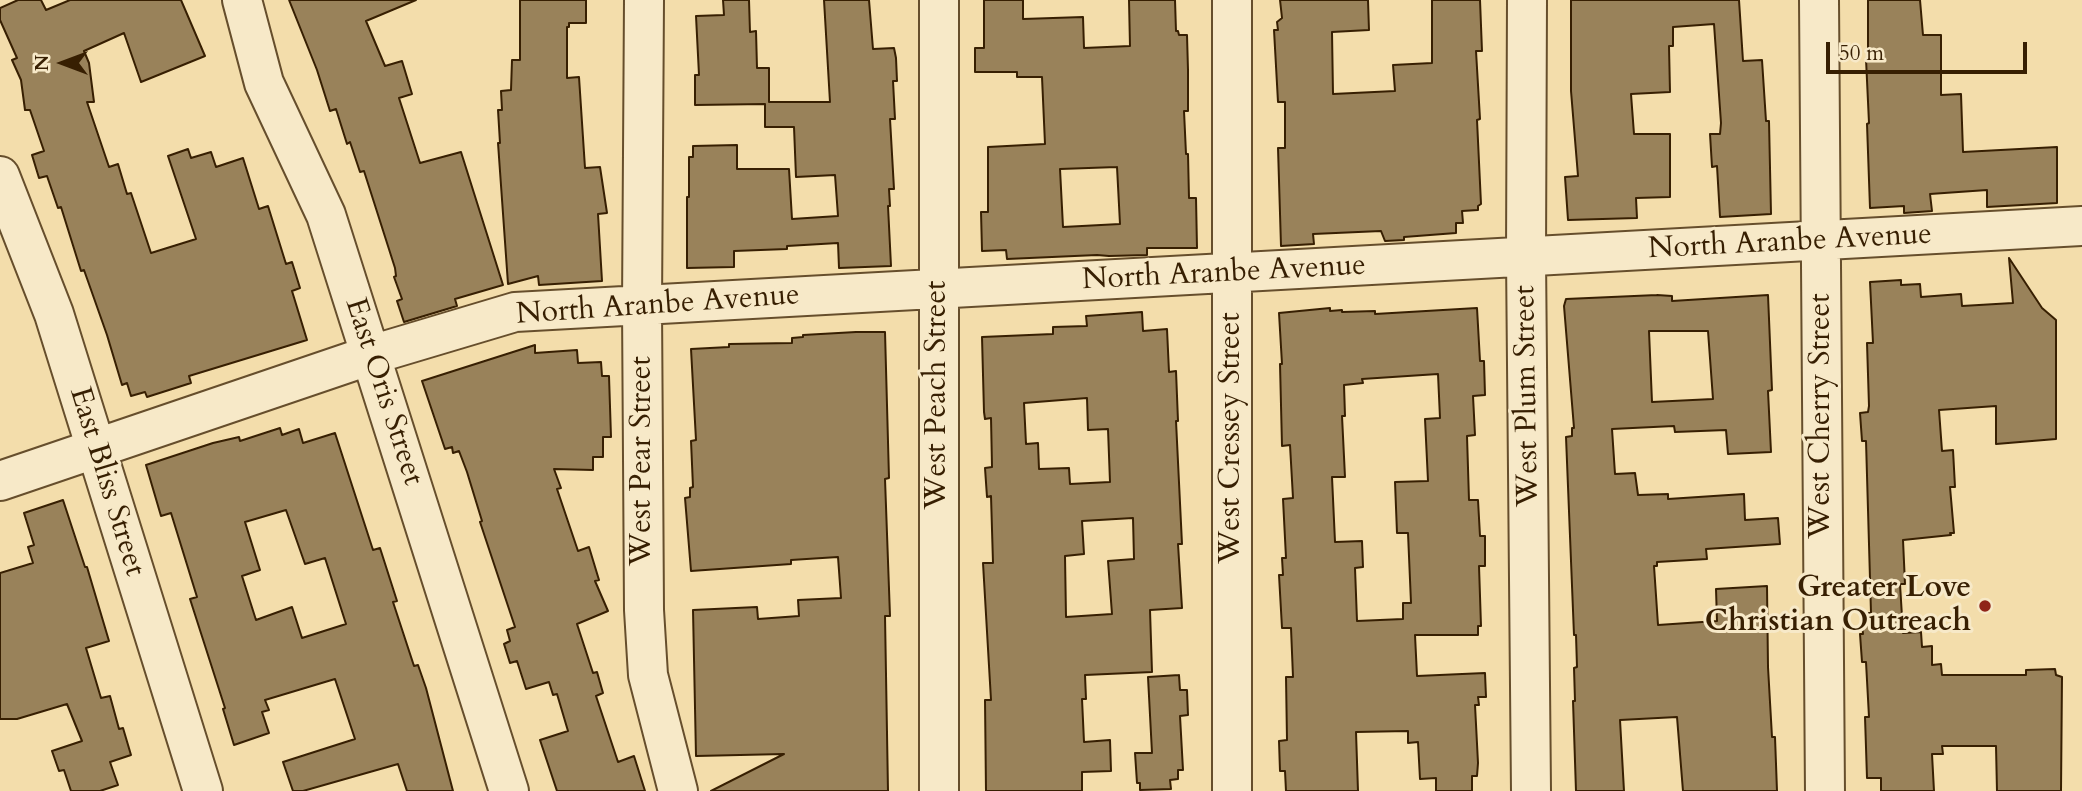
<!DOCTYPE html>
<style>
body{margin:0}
#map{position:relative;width:2082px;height:791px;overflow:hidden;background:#f3ddab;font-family:Cardo,serif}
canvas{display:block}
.north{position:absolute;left:28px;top:28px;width:70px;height:70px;-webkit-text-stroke:5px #f7e9c8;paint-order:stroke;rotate:270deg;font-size:19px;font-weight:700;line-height:28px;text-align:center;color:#371f02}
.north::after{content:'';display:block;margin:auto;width:24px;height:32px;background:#371f02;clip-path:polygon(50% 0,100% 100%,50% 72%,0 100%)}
.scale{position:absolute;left:1826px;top:42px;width:201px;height:32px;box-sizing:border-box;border:4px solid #371f02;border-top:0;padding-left:9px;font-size:21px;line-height:24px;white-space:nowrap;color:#371f02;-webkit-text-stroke:5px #f7e9c8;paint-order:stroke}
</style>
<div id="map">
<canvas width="2082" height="791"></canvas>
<div class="north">N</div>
<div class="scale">50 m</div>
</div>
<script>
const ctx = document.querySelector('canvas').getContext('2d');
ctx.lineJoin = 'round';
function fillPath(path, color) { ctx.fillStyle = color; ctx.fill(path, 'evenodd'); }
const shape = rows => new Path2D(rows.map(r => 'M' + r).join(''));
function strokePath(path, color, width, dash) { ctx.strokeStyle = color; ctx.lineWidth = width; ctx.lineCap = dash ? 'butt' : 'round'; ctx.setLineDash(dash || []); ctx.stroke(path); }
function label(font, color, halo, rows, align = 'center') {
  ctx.font = font + ' Cardo,serif'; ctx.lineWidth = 6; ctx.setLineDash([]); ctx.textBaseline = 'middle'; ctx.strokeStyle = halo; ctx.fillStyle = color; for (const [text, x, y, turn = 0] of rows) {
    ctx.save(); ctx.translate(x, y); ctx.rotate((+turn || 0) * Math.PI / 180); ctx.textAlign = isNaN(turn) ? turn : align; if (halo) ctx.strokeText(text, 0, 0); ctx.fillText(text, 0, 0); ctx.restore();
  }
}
const building = shape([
 [18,0,41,0,46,10,70,0,181,0,205,56,141,82,124,33,84,51,89,63,94,102,87,102,109,167,118,164,127,194,131,193,151,253,196,239,168,156,188,149,191,158,211,152,216,167,243,158,259,209,268,206,286,264,292,262,300,288,292,291,307,340,189,376,191,383,147,397,145,392,131,396,127,383,122,385,107,335,84,270,81,271,61,207,58,208,47,176,39,178,32,155,44,151,30,110,25,110,21,80,12,60,17,58,0,20,0,8,18,0],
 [289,0,416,0,366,21,385,66,402,61,412,94,399,98,420,163,461,152,503,285,455,299,457,306,404,322,397,301,402,299,394,277,396,276,395,268,364,171,360,172,350,142,347,144,336,109,330,111,317,70,289,0],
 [520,0,586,0,586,23,569,23,569,27,567,27,567,78,579,77,585,168,600,167,607,213,598,214,602,281,539,285,538,276,508,284,498,143,500,143,498,110,502,110,501,91,511,90,512,60,520,60,520,0],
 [723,0,749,0,750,32,756,31,757,68,769,68,769,102,830,102,824,0,869,0,873,49,894,48,896,58,897,81,893,81,895,119,890,119,894,189,889,189,890,206,888,206,891,266,839,268,838,243,787,246,787,249,734,251,734,267,687,268,687,197,689,197,689,157,693,157,693,146,737,145,737,169,789,169,792,219,838,216,835,175,796,177,794,127,765,127,765,104,695,105,695,75,699,75,696,16,724,15,723,0],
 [984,0,1023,0,1023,19,1083,17,1084,48,1130,46,1129,0,1175,0,1176,31,1178,31,1179,35,1187,35,1188,70,1188,111,1184,111,1186,154,1188,154,1189,198,1196,198,1197,248,1147,248,1147,255,1109,256,1097,255,1007,259,1006,250,982,251,981,212,988,212,988,147,1045,144,1042,77,1017,77,1017,72,975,72,975,48,984,48,984,0],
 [1117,167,1120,224,1063,227,1060,169,1117,167],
 [1280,0,1368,0,1369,30,1332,32,1333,94,1395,91,1393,65,1432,63,1432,0,1480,0,1482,51,1476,51,1480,119,1477,120,1481,204,1478,206,1478,210,1462,211,1463,223,1456,223,1456,233,1404,237,1404,240,1385,241,1381,231,1313,234,1314,244,1281,246,1278,148,1285,148,1285,102,1278,102,1274,30,1278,30,1277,22,1282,18,1280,0],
 [1571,0,1739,0,1743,61,1762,60,1766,121,1769,121,1771,214,1720,217,1717,166,1712,167,1710,134,1720,134,1721,123,1714,24,1673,27,1673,46,1669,46,1670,92,1631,94,1634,134,1670,134,1670,197,1636,198,1637,218,1568,220,1565,177,1578,176,1571,91,1571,0],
 [1868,0,1920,0,1923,35,1941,35,1941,95,1961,94,1963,152,2057,147,2057,203,1987,207,1987,190,1930,194,1932,211,1904,213,1904,206,1870,208,1867,124,1869,123,1866,59,1868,59,1868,0],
 [2009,258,2042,308,2056,320,2056,439,1996,444,1996,406,1939,410,1942,451,1953,450,1955,487,1950,487,1954,533,1950,533,1951,535,1903,540,1905,584,1900,584,1903,633,1921,632,1922,647,1932,646,1932,665,1941,664,1942,675,2026,675,2026,670,2055,669,2056,675,2062,677,2061,791,1997,791,1996,746,1942,746,1943,754,1932,754,1934,791,1881,791,1881,778,1867,778,1865,717,1869,717,1866,662,1862,662,1860,634,1863,634,1861,613,1871,613,1866,441,1862,441,1860,413,1868,412,1869,406,1867,343,1873,343,1870,282,1901,280,1901,285,1920,284,1921,297,1961,294,1962,306,2013,303,2009,258],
 [1657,295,1672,296,1672,301,1768,295,1772,390,1768,391,1771,452,1728,454,1726,430,1675,432,1674,426,1612,429,1615,474,1635,473,1638,495,1668,494,1668,499,1744,494,1745,520,1778,518,1780,544,1706,549,1707,559,1657,562,1657,566,1654,566,1658,625,1717,621,1716,589,1767,586,1768,667,1772,737,1775,737,1777,791,1683,791,1677,717,1620,720,1624,791,1576,791,1573,701,1575,701,1574,668,1577,667,1576,635,1574,635,1566,437,1572,436,1572,428,1574,428,1564,306,1566,299,1657,295],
 [1649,331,1708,331,1713,399,1652,402,1649,331],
 [1330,308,1330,311,1342,310,1342,312,1375,311,1375,314,1477,308,1480,361,1484,361,1485,395,1473,396,1475,435,1467,436,1469,500,1478,500,1480,536,1485,536,1485,566,1479,566,1481,626,1478,626,1478,635,1415,635,1417,676,1485,673,1486,697,1478,697,1479,705,1475,705,1478,763,1477,776,1472,776,1472,791,1436,791,1436,778,1420,779,1418,742,1408,743,1408,731,1356,732,1358,791,1286,791,1285,771,1280,771,1279,741,1287,740,1286,677,1293,677,1291,628,1282,628,1279,575,1283,575,1282,558,1286,558,1283,499,1293,498,1290,445,1282,446,1280,364,1282,364,1279,313,1330,308],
 [1438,374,1440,418,1425,419,1428,481,1395,482,1397,533,1408,533,1411,603,1403,603,1403,619,1357,621,1355,568,1363,567,1362,541,1335,542,1332,477,1345,477,1342,416,1345,416,1344,385,1363,383,1362,379,1438,374],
 [1142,312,1143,331,1167,329,1169,372,1176,371,1178,421,1176,421,1182,544,1178,544,1182,608,1150,610,1152,672,1085,675,1086,699,1082,699,1084,742,1110,740,1111,771,1082,772,1082,791,986,791,985,700,991,700,983,563,993,563,991,496,987,497,985,468,992,467,991,418,985,419,984,412,982,337,1053,334,1053,327,1087,326,1086,316,1142,312],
 [1087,398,1088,430,1108,429,1110,482,1070,484,1069,468,1039,469,1038,443,1026,444,1024,403,1087,398],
 [1133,518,1134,559,1108,561,1112,614,1066,617,1065,556,1084,554,1082,521,1133,518],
 [856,332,885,332,889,478,885,479,890,616,885,616,888,791,711,791,784,754,696,756,693,610,757,607,758,619,799,616,798,600,841,598,838,557,791,560,791,564,691,571,685,498,690,497,690,488,693,487,691,441,696,440,691,349,729,347,729,344,792,343,792,338,803,337,803,335,856,332],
 [535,345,535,353,577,350,578,363,601,362,602,376,609,376,611,437,603,437,603,457,593,457,593,470,554,469,561,488,557,489,578,551,589,547,599,580,595,581,608,611,577,624,593,673,597,672,603,693,596,696,618,762,634,756,645,791,557,791,540,740,568,731,557,694,553,695,549,682,526,689,517,661,510,663,504,644,510,641,507,630,515,627,480,522,482,521,467,472,459,451,453,453,452,447,445,449,422,381,535,345],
 [280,428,282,435,299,429,303,443,335,433,373,550,380,548,397,601,393,602,414,666,418,665,426,688,453,791,407,791,398,764,303,791,293,791,283,762,355,739,335,679,265,700,269,710,262,712,269,733,234,745,223,709,225,708,190,599,197,597,171,513,161,516,146,465,213,443,239,437,240,441,280,428],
 [286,510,305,564,325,558,346,624,302,638,292,607,256,620,242,576,260,570,245,522,286,510],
 [63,500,85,567,87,567,109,641,86,648,101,698,110,696,119,729,123,728,131,755,110,762,118,785,100,791,71,791,64,770,59,771,52,751,82,741,67,704,17,719,0,719,0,573,33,563,28,547,34,545,24,513,63,500],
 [1179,675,1180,690,1187,690,1188,715,1180,716,1183,770,1178,770,1178,779,1170,780,1171,789,1140,790,1140,783,1137,783,1135,753,1152,753,1148,677,1179,675]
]);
fillPath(building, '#99825a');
strokePath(building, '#371f02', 2);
const minor = shape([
 [242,0,264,83,326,215,509,791],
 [644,0,642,306,644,610,648,675,678,791],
 [1232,0,1232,791],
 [1527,0,1526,257,1531,791],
 [1819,0,1825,791],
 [0,176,54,314,203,791],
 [0,481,371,355,515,312,2082,226],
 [939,791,939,0]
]);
strokePath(minor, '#664e2c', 42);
strokePath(minor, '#f7e9c8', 38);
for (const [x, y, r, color] of [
 [1985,606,7,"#8f2418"]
]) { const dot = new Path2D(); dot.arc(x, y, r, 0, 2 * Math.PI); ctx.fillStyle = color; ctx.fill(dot); strokePath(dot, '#f7e9c8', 2.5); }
label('30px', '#371f02', '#f7e9c8', [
 ["North Aranbe Avenue",1790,243,-3],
 ["North Aranbe Avenue",1224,274,-3],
 ["North Aranbe Avenue",658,306,-4],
 ["East Oris Street",383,392,72],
 ["West Peach Street",938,395,-90],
 ["West Plum Street",1528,396,-91],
 ["West Cherry Street",1822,416,-90],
 ["West Cressey Street",1232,438,-90],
 ["West Pear Street",643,461,-90],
 ["East Bliss Street",106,482,73]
]);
label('bold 30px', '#371f02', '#f7e9c8', [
 ["Greater Love",1971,589],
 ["Christian Outreach",1971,623]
], 'right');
</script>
